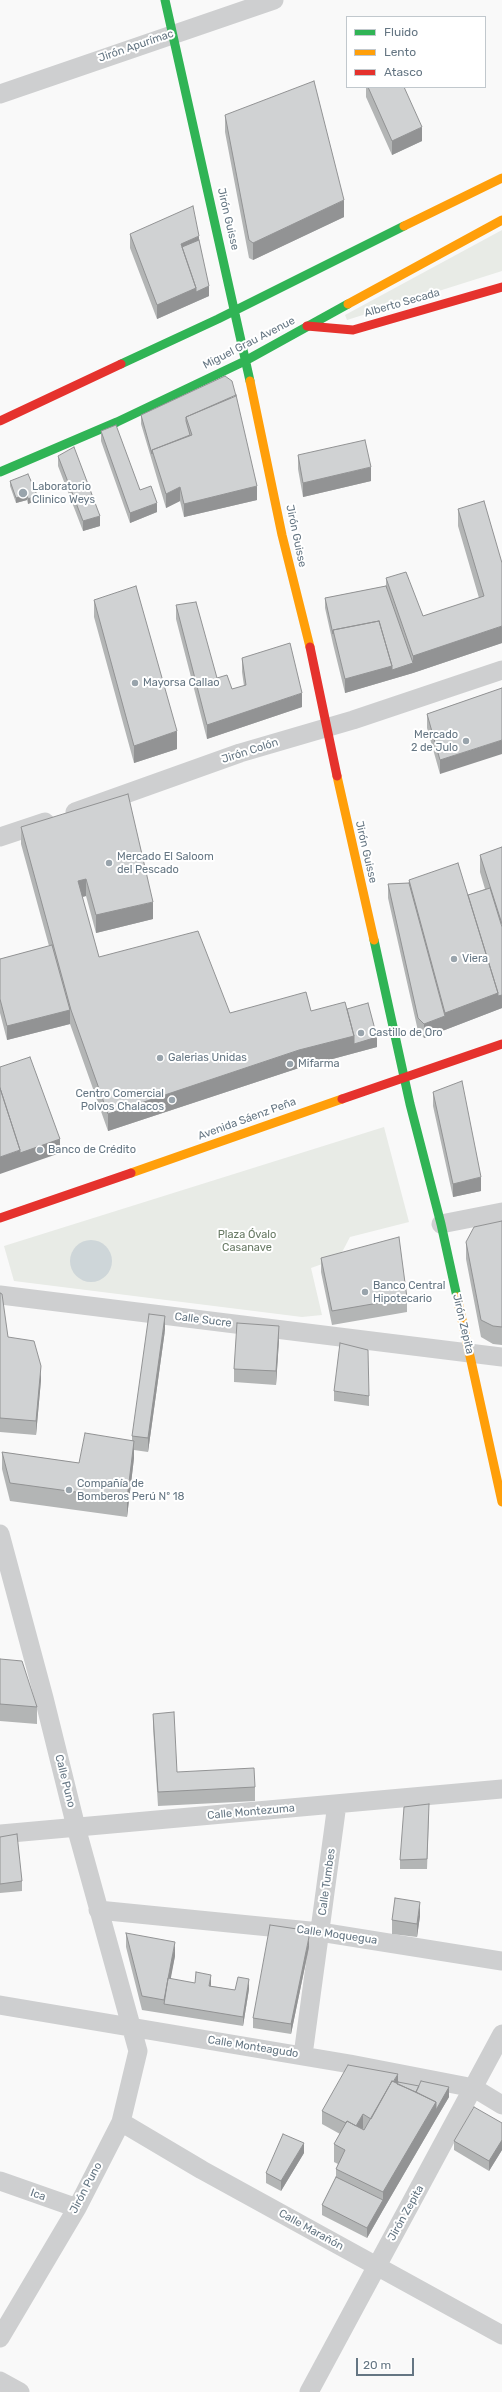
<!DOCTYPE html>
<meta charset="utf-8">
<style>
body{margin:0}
#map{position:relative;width:502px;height:2392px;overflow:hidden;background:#f9f9f9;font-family:Rubik,sans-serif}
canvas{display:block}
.legend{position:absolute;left:346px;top:16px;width:140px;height:72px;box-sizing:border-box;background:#fff;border:1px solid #c1c8cd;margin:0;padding:5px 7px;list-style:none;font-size:12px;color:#657683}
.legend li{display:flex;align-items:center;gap:8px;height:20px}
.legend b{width:20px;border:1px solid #c1c8cd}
.scale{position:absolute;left:356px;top:2358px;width:58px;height:18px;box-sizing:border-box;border:2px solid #657683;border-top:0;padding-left:5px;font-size:12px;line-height:14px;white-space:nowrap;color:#657683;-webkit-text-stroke:3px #fff;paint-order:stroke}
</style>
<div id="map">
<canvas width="502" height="2392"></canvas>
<ul class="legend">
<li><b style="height:5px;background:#30b455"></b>Fluido</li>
<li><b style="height:5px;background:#ff9f0a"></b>Lento</li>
<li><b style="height:5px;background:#e5322d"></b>Atasco</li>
</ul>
<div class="scale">20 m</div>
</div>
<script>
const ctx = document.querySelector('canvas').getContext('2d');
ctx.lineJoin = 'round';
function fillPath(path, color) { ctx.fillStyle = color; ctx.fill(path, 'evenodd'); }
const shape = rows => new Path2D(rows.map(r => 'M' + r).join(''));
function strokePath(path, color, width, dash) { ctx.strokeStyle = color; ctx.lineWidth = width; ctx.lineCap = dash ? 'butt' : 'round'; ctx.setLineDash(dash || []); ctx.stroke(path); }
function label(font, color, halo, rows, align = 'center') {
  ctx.font = font + ' Rubik,sans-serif'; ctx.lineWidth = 4; ctx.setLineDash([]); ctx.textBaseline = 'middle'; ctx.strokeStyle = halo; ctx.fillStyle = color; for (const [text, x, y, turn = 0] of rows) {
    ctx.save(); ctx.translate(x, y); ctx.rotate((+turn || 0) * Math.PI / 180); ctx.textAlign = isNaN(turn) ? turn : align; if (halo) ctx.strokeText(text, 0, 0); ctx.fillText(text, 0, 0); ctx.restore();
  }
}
fillPath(shape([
 [502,230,502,271,347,320,345,315],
 [384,1127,409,1222,350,1237,339,1258,311,1268,322,1315,302,1317,14,1281,4,1246]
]), '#e8ebe6');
fillPath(shape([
 '70 1261a21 21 0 1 1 42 0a21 21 0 1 1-42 0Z'
]), '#ced6d9');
strokePath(shape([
 [0,94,274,0],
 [75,812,240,753,353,720,502,670],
 [0,837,45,822],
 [441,1224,502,1212],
 [0,1295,502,1357],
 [0,1534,44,1698,76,1827,138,2051,121,2122,77,2208,0,2338],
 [0,1834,502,1789],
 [98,1910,320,1932,502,1961],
 [0,2005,350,2064,474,2088,502,2105],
 [303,2055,337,1804],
 [121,2122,202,2170,502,2335],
 [0,2181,77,2208],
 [0,2381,20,2392],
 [309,2392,502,2034]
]), '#cecfd0', 19);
strokePath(shape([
 [165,0,250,381],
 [121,364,218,319,404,226],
 [0,472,117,422,245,361,348,304],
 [374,940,410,1104,441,1224,457,1297]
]), '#30b455', 9);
strokePath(shape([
 [404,226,502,178],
 [348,304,502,220],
 [250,381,282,535,310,647],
 [337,776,374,940],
 [131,1173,342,1099],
 [457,1297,502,1502]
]), '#ff9f0a', 9);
strokePath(shape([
 [307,326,353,330,502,287],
 [0,421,121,364],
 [310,647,337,776],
 [342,1099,502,1044],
 [0,1218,131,1173]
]), '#e5322d', 9);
fillPath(shape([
 [366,87,404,87,422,141,392,155,366,97],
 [225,115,344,217,253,260,249,258,225,132],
 [130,234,199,240,209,296,157,319,130,248],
 [225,376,257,500,184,517,180,501,166,508,141,424,141,415],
 [101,431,140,490,157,512,130,523,101,441],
 [298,455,371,481,303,497,298,469],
 [58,456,100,526,83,531,58,466],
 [10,481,37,500,28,504,27,500,16,503,10,486],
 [458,509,502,643,413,673,345,693,333,644,325,608,325,598,386,586,386,578,423,616,479,598,458,526],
 [94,600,177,749,134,763,94,617],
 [176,605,217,678,232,689,244,686,242,672,242,658,302,707,207,739,176,619],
 [502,688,440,774,427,728,427,714],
 [21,827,153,919,96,933,86,896,82,897,99,957,230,1013,311,1011,347,1009,377,1047,299,1068,108,1131,70,1024,7,1040,0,1013,0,959,49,946,21,844],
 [502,847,502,1008,424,1038,418,1031,388,898,388,884,409,883,409,880,468,895,485,889,480,872,480,855],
 [433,1092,481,1191,453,1197,433,1106],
 [502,1221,502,1345,493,1344,481,1337,466,1259,466,1242],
 [321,1258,407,1298,407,1312,332,1325,321,1272],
 [0,1293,8,1337,41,1380,36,1435,0,1432],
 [165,1330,148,1452,134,1450,134,1458,127,1517,10,1501,2,1469,2,1452,79,1463,132,1440,132,1436],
 [279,1340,276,1385,234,1382,234,1369],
 [334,1391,369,1396,369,1406,334,1401],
 [0,1659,37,1707,37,1724,0,1721],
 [153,1714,177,1772,255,1787,255,1801,158,1806,153,1727],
 [429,1814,427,1869,400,1869,400,1860],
 [0,1837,22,1881,22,1891,0,1893],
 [420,1916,417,1937,392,1934,392,1920],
 [126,1933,175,1956,170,1979,235,1990,249,1989,243,2026,142,2010,126,1947],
 [309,1947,291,2034,253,2028,253,2018],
 [398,2082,449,2097,436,2119,383,2210,367,2238,322,2215,322,2205,336,2177,336,2169,338,2164,334,2162,334,2144,340,2134,322,2124,322,2111],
 [502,2123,502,2150,489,2171,454,2150,454,2141],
 [304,2153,281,2191,266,2183,266,2173]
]), '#b3b5b5');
fillPath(shape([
 [422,127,422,141,392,155,392,141],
 [344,200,344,217,253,260,253,243],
 [199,236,199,250,184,256,181,244],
 [209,286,209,296,157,319,157,305,196,288],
 [371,467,371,481,303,497,303,483],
 [257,486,257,500,184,517,184,504],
 [180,487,180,501,166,508,166,494],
 [27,494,27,500,16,503,16,498],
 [37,495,37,500,28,504,28,499],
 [157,503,157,512,130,523,130,513],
 [100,516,100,526,83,531,83,521],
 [502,626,502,643,413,673,413,656],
 [413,663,413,673,345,693,345,679,392,666],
 [302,693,302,707,207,739,207,725],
 [177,731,177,749,134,763,134,746],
 [502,740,502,754,440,774,440,760],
 [86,879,86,896,78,898,78,881],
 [153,902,153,919,96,933,96,915],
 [498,993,502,995,502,1008,424,1038,424,1024,445,1016,445,1013],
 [70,1010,70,1024,7,1040,7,1026],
 [354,1036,377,1037,377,1047,299,1068,108,1131,108,1114,299,1050],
 [60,1139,60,1153,0,1174,0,1157,20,1150],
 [481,1177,481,1191,453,1197,453,1184],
 [165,1316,165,1330,148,1452,148,1438],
 [279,1326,279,1340,276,1385,276,1371],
 [41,1366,41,1380,36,1435,36,1421],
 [134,1441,134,1458,127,1517,127,1499],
 [420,1902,420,1916,417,1937,417,1924],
 [309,1937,309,1947,291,2034,291,2024],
 [175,1942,175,1956,166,2004,164,2004,164,2000],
 [211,1975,211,1985,209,1996,209,1986],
 [249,1979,249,1989,243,2026,243,2017],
 [398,2074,398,2088,372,2119],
 [449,2087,449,2097,436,2119,383,2210,367,2238,367,2228,383,2200,383,2192,436,2102],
 [363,2114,363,2128,355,2142,355,2128],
 [502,2140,502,2150,489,2171,489,2161],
 [304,2143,304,2153,281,2191,281,2181]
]), '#929394');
const building = shape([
 [314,81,344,200,253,243,249,240,225,115,314,81],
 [368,87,404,87,422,127,392,141,368,87],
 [193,206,199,236,181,244,196,288,157,305,130,234,193,206],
 [199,240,209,286,196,292,196,288,182,247,199,240],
 [225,376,232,381,236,396,186,417,186,421,190,435,152,450,152,454,141,415,225,376],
 [236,395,257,486,184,504,180,487,166,494,152,450,192,435,186,417,236,395],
 [116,425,140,490,151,486,157,503,130,513,101,431,116,425],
 [365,440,371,467,303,483,298,455,365,440],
 [74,447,100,516,83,521,58,456,74,447],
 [28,474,37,495,28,499,27,494,16,498,10,481,28,474],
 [484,501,502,563,502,626,413,656,386,578,406,572,423,616,484,596,458,509,484,501],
 [136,586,177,731,134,746,94,600,136,586],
 [386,586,413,663,392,670,392,666,379,621,333,630,333,634,325,598,386,586],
 [196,602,217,678,227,675,232,689,246,685,242,658,290,643,302,693,207,725,176,605,196,602],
 [379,621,392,666,345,679,333,630,379,621],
 [502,688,502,740,440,760,427,714,502,688],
 [128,794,153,902,96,915,86,879,78,881,99,957,198,931,230,1013,306,992,311,1011,345,1002,354,1036,299,1050,108,1114,71,1010,21,827,128,794],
 [502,847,502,924,480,855,502,847],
 [458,863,498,993,445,1013,409,880,458,863],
 [409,883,445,1016,424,1024,418,1018,388,884,409,883],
 [490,888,502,927,502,995,498,996,498,993,468,895,490,888],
 [52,945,70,1010,7,1026,0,999,0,959,52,945],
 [368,1003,377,1037,354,1044,354,1036,347,1009,368,1003],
 [30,1057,60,1139,20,1153,20,1150,0,1088,0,1067,30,1057],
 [462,1081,481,1177,453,1184,433,1092,462,1081],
 [0,1088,20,1150,0,1157,0,1088],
 [502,1221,502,1327,493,1326,481,1320,466,1242,474,1227,502,1221],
 [399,1237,407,1298,332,1311,321,1258,399,1237],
 [0,1293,2,1294,8,1337,34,1341,41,1366,36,1421,0,1418,0,1293],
 [149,1314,165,1316,148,1438,132,1436,149,1314],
 [237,1323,279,1326,276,1371,234,1369,237,1323],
 [340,1343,368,1350,369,1396,334,1391,340,1343],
 [85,1433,134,1441,127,1499,10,1483,2,1452,79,1463,85,1433],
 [0,1659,22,1661,37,1707,0,1704,0,1659],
 [174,1712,177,1772,254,1768,255,1787,158,1792,153,1714,174,1712],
 [429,1804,427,1859,400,1860,404,1807,429,1804],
 [17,1834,22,1881,0,1884,0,1837,17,1834],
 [395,1898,420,1902,417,1924,392,1920,395,1898],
 [270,1925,304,1930,309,1937,291,2024,253,2018,270,1925],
 [126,1933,175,1942,164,2000,142,1996,126,1933],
 [196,1972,211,1975,209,1986,235,1990,238,1977,249,1979,243,2017,164,2004,168,1978,195,1983,196,1972],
 [348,2065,398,2074,393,2082,392,2081,371,2119,363,2114,356,2126,347,2121,346,2123,322,2111,348,2065],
 [392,2081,436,2102,383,2192,336,2169,345,2150,334,2144,347,2121,364,2130,392,2081],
 [421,2081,449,2087,436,2110,436,2102,416,2092,421,2081],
 [398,2082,419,2086,416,2092,397,2084,398,2082],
 [474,2107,502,2123,502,2140,489,2161,454,2141,474,2107],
 [283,2134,304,2143,281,2181,266,2173,283,2134],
 [336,2177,383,2200,367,2228,322,2205,336,2177]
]);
fillPath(building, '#d0d2d3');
strokePath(building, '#929394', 1);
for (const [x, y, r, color] of [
 [23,493,5,"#99a4ac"],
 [135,683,4,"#99a4ac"],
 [466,741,4,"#99a4ac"],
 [109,863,4,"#99a4ac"],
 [454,959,4,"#99a4ac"],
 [361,1033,4,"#99a4ac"],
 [160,1058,4,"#99a4ac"],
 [290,1064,4,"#99a4ac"],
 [172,1100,4,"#99a4ac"],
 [40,1150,4,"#99a4ac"],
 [365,1292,4,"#99a4ac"],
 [69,1490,4,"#99a4ac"]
]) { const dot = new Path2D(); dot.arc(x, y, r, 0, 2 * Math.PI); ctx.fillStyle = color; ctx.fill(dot); strokePath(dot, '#fff', 1.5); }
label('11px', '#657683', '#fff', [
 ["Jirón Apurímac",136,46,-19],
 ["Jirón Guisse",228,219,77],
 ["Alberto Secada",402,303,-16],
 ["Miguel Grau Avenue",249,343,-27],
 ["Jirón Guisse",296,536,78],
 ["Jirón Colón",250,751,-18],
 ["Jirón Guisse",366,852,77],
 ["Avenida Sáenz Peña",247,1119,-20],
 ["Calle Sucre",203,1320,7],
 ["Jirón Zepita",463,1324,77],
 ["Calle Puno",65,1781,76],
 ["Calle Montezuma",251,1812,-5],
 ["Calle Tumbes",327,1882,-82],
 ["Calle Moquegua",337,1935,8],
 ["Calle Monteagudo",253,2047,9],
 ["Jirón Puno",86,2188,-62],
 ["Ica",38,2195,19],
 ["Jirón Zepita",406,2213,-61],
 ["Calle Marañón",311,2230,29]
]);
label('11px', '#657683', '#fff', [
 ["Laboratorio",32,487],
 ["Clinico Weys",32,500],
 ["Mayorsa Callao",143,683],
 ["Mercado",458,735,"right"],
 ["2 de Julo",458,748,"right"],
 ["Mercado El Saloom",117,857],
 ["del Pescado",117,870],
 ["Viera",462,959],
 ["Castillo de Oro",369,1033],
 ["Galerias Unidas",168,1058],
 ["Mifarma",298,1064],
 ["Centro Comercial",164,1094,"right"],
 ["Polvos Chalacos",164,1107,"right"],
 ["Banco de Crédito",48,1150],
 ["Banco Central",373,1286],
 ["Hipotecario",373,1299],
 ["Compañía de",77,1484],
 ["Bomberos Perú Nº 18",77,1497]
], 'left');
label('11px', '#687a64', '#fff', [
 ["Plaza Óvalo",247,1235],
 ["Casanave",247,1248]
]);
</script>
